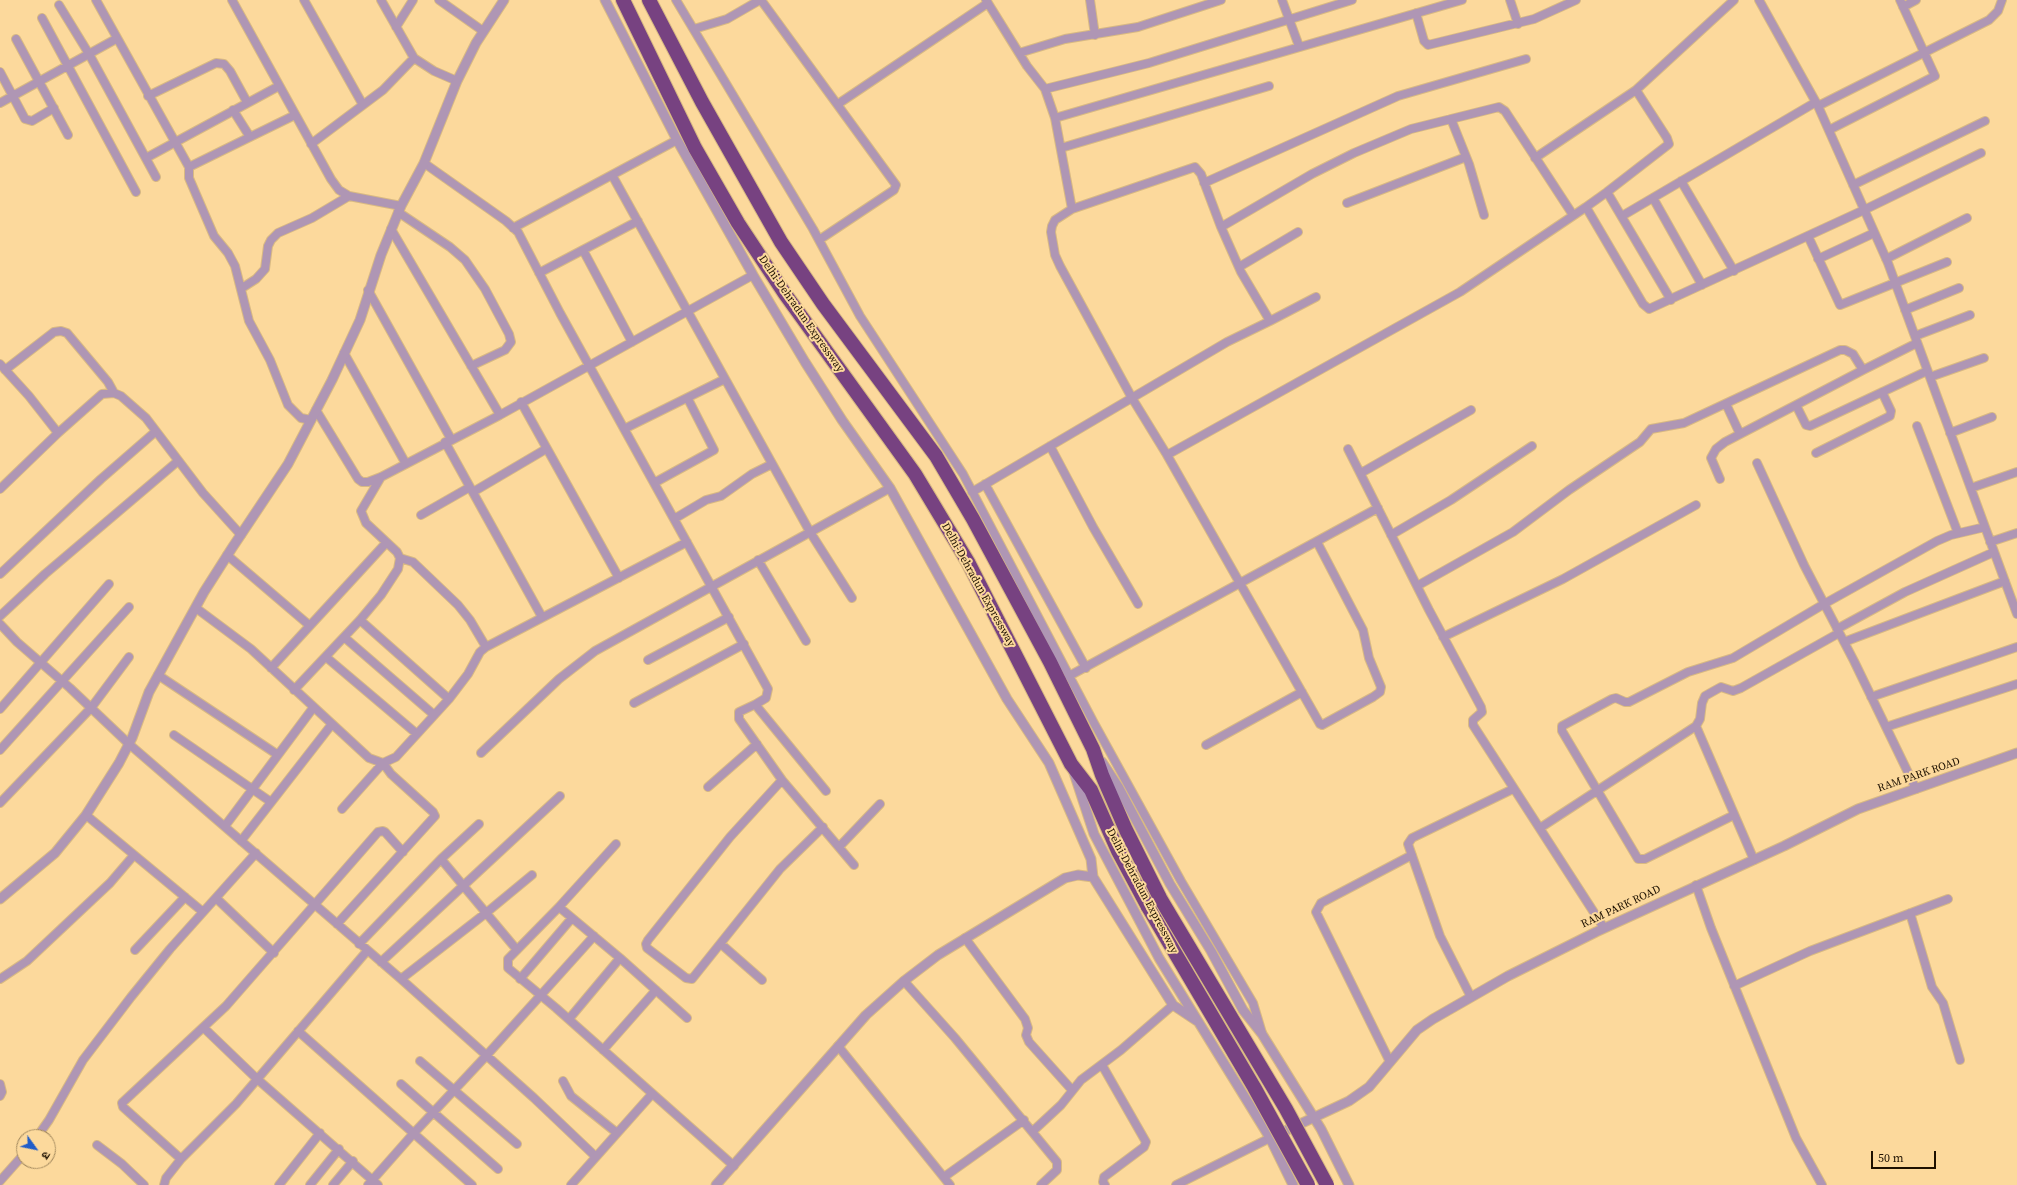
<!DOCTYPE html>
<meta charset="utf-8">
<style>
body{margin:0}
#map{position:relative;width:2017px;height:1185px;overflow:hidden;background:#fcd99c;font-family:"Source Serif 4","Noto Sans Devanagari",serif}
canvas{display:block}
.north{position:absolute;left:16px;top:1129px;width:40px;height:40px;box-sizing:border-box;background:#fcd99c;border:1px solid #a3895e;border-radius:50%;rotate:123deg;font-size:11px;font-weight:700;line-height:16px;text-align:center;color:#1e1100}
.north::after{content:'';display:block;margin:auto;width:14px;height:18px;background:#205dc9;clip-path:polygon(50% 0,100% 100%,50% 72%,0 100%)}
.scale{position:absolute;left:1871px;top:1151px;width:65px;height:18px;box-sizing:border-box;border:2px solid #1e1100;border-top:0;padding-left:5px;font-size:12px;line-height:14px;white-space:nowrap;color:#1e1100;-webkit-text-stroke:3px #fcd99c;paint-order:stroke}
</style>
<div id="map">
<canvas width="2017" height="1185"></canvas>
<div class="north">उ</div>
<div class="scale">50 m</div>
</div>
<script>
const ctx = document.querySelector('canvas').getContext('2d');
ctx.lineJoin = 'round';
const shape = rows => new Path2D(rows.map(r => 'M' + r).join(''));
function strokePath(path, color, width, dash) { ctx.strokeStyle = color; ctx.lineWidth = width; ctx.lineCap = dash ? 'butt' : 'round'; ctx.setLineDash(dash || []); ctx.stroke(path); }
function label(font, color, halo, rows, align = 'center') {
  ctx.font = font + ' "Source Serif 4",serif'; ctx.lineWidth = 4; ctx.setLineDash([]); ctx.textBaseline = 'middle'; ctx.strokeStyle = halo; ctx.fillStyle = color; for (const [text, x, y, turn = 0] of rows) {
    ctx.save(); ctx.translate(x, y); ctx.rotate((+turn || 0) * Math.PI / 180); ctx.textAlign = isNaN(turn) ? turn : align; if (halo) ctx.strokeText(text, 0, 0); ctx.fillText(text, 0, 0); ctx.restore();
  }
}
const minor = shape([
 [96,0,189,167,189,178,214,236,228,253,235,266,249,321,270,360,288,405,301,418,311,420],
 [232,0,331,179,339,190,349,196,401,206],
 [304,0,363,105],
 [381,0,414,58,434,71,457,81],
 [439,0,483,31],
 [676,0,813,229,860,316,963,474,1094,723,1181,881,1253,1003,1262,1033],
 [761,0,896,185,894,190,819,240],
 [986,0,1027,66,1045,89,1055,118,1462,0],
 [1090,0,1095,35],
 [1282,0,1299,46],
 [1510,0,1518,24],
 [1759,0,1818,106,1888,263,2017,614],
 [59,5,89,54,156,177],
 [1903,7,1916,0],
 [1416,13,1424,41,1428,45,1534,19,1576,0],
 [42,18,136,192],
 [396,27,413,0],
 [694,29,727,19,760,0],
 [16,39,68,135],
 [1019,53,1065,39,1138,27,1221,0],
 [0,72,25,119,32,121,54,108],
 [1045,89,1149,63,1352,0],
 [148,96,216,63,224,64,230,71,247,102],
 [0,103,116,39],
 [838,104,988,3],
 [1818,106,1989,20,1998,11,2002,0],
 [233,110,250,137,295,115],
 [1055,118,1072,209],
 [1451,119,1469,164,1484,215],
 [1829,130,1935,76,1900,0],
 [311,144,383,90,414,58],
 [1061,148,1269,86],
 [146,158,279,86],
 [1535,158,1636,90,1734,0],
 [424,163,506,221,518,232,560,313,768,689,766,698,756,704,758,708,826,791],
 [189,167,250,137],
 [612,175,810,532,852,598],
 [1681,181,1734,271],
 [1204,183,1398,96,1526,59],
 [1853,185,1985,121],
 [1607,192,1669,144,1667,138,1636,90],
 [1653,198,1702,285],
 [1347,203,1466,157],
 [1586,207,1607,192,1671,300],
 [398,212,450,247,465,260,485,289,509,334,511,342,505,350,471,366],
 [1622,216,1816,102],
 [1221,227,1201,174,1195,167,1072,209,1055,220,1052,226,1051,232,1055,255,1060,266,1132,398,1167,455,1320,724,1322,725,1373,697,1380,692,1381,687,1369,658,1363,630,1317,542],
 [513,228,677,140],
 [391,229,500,415],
 [1808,236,1840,305,1947,262],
 [583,250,632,342],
 [1818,259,1874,233],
 [1886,259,1967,218],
 [1239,267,1298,232],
 [539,273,638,221],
 [242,288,256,279,265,269,268,246,271,240,278,233,312,218,349,196],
 [368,290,451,439],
 [1905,310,1959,288],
 [1270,321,1316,297],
 [1915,336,1970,315],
 [344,353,406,464],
 [0,364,29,396,58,433,0,489],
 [5,370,54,332,61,331,67,333,108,382,114,393],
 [1930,377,1984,358],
 [521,402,619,578],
 [1726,404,1740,434],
 [1796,405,1806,425,1810,426,1927,371],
 [316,410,358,479,362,482,368,482,381,477,500,415,753,275],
 [1917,426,1958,533],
 [624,429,725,379],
 [58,433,102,394,114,393,121,396,146,418,203,493,241,535],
 [1950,433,1992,417],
 [445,442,542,617],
 [1050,446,1093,527,1138,604],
 [1348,449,1429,610,1481,707,1482,712,1473,720,1473,725,1604,928],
 [1816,453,1890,416,1891,411,1882,392],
 [1167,455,1460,292,1586,207,1643,304,1649,309,1864,210,1981,153],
 [1757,463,1804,565,1854,661,1916,789],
 [1361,473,1471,410],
 [1720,479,1711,458,1716,449,1725,442,1863,370],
 [654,483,714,450,688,399],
 [985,484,1086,668],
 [1971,488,2017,472],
 [473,492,546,449],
 [972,492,1227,342,1270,321,1241,272,1221,227,1312,174,1354,153,1411,129,1499,107,1505,111,1573,215],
 [421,515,470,487],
 [674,519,706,500,721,496,752,474,772,464],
 [1391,535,1451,500,1532,446],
 [1990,542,2017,533],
 [227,555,309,625],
 [400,558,413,562,458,605,470,620,486,647],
 [758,560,806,641],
 [0,574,101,479,155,432],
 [1417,586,1513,532,1569,490,1640,442,1651,429,1684,423,1840,350,1845,350,1853,354,1863,370,1917,343],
 [196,608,251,649,369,758,383,763,396,757,449,699,468,674,480,652,486,647,687,542],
 [0,616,45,574,178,461],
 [360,620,449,699],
 [0,624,17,642,70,688,129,744,401,979,534,1098,596,1157],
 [1837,629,1905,592,1994,552],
 [344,637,433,714],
 [1443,637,1563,579,1696,505],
 [1844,642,2005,581],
 [326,657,417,734],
 [648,660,729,617],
 [271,668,386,543],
 [158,675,278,755],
 [1069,676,1378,508],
 [294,690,360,620,381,595,398,569,400,558,397,552,366,523,361,511,381,477],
 [1871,697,2017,647],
 [634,703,744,644],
 [756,704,739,712,739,719,782,780,854,865],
 [0,709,109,584],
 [1696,726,1754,860],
 [1886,727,2017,684],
 [174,735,271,802],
 [1206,745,1302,692],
 [0,750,129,607],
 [481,753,559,679,595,651,890,488],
 [782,780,730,837,648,940,646,944,647,948,686,978,692,979,780,869,823,827],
 [708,787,757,744],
 [0,803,91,708,129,657],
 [86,815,203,912],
 [1734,815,1645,859,1638,859,1562,731,1562,726,1612,699,1616,698,1625,702,1629,702,1688,672,1733,658,1824,604,1937,541,1951,535,1985,527],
 [225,826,313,708],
 [1540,828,1696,726,1700,719,1702,703,1705,696,1712,692,1721,687,1733,691,1741,688,1839,633],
 [241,841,332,724],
 [616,844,559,907,508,959,508,968,556,1008,734,1166],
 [839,847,880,804],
 [441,859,479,824],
 [1696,885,1711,928,1796,1138,1822,1185],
 [216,898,274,953],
 [559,907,620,958,687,1018],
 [1910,913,1932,987,1943,1003,1960,1060],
 [337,924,435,816,433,812,391,774,383,763,342,809],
 [965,938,1025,1019,1028,1028,1026,1035,1029,1042,1072,1090],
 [359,944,441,859,517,950],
 [721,944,762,980],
 [135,950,185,897],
 [381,962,560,796],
 [0,979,27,961,110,883,134,855],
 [401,979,486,913,532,875],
 [520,979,572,918],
 [904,981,955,1038,1057,1162,1057,1170,1041,1185],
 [1734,986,1810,951,1948,899],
 [1471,997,1440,936,1408,844,1412,838,1513,789],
 [569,1019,620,958],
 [204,1028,256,1078,378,1185],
 [298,1031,472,1185],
 [838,1046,950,1185],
 [603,1050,656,990],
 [420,1061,517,1144],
 [1390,1062,1316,912,1321,903,1412,855],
 [1102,1065,1146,1142,1144,1147,1104,1177,1103,1182,1105,1185],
 [563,1081,571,1096,617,1133],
 [0,1084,2,1092,0,1096],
 [401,1084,498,1169],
 [1033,1131,1061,1105,1081,1080,1121,1050,1173,1005],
 [37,1137,49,1120,83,1060,131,997,170,949,256,853],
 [97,1145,122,1164,144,1185],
 [181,1159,123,1107,122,1103,226,1006,378,832,383,831,385,832,403,852],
 [944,1177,1024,1120],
 [0,1181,24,1154],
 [164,1185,166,1178,181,1159,236,1104,367,951],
 [279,1185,320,1133],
 [310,1185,339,1149],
 [333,1185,353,1161],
 [368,1185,413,1134,486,1056,594,936],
 [571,1185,652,1094],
 [1176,1185,1270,1138]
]);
const tertiary = shape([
 [605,0,677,140,753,275,805,362,842,420,890,488,1007,699,1049,763,1091,859,1093,877],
 [1102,762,1119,788,1170,884,1211,951,1243,1010,1262,1034,1321,1129,1349,1185],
 [1074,773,1094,834,1159,958,1270,1138,1293,1185],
 [0,899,55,853,86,815,119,763,132,738,149,692,204,592,232,548,288,464,332,380,360,320,381,255,401,206,424,163,457,81,476,43,504,0],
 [1270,1138,1349,1101,1369,1087,1417,1030,1433,1019,1508,976,1596,932,1784,846,1858,809,2017,753],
 [716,1185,866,1015,904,981,938,955,1065,878,1078,875,1093,877,1173,1005,1197,1021]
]);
const motorway = shape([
 [623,0,695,148,738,223,785,294,915,474,968,562,1071,764,1091,790,1118,851,1148,907],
 [649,0,702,102,781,242,823,304,936,456,973,519,1050,662,1093,749,1102,775,1126,830,1160,898]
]);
strokePath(minor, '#d8b983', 10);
strokePath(tertiary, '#d8b983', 11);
strokePath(motorway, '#d8b983', 16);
strokePath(minor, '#af96b4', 8);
strokePath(tertiary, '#af96b4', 9);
strokePath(motorway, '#774281', 14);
const motorwayBridge = shape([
 [1160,898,1286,1109,1327,1185],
 [1148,907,1254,1087,1308,1185]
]);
strokePath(motorwayBridge, '#d8b983', 16, []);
strokePath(motorwayBridge, '#774281', 14);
label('11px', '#1e1100', '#fcd99c', [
 ["Delhi-Dehradun Expressway",801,314,55],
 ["Delhi-Dehradun Expressway",978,585,61],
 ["RAM PARK ROAD",1919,775,-19],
 ["Delhi-Dehradun Expressway",1142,891,62],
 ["RAM PARK ROAD",1621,907,-25]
]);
</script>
